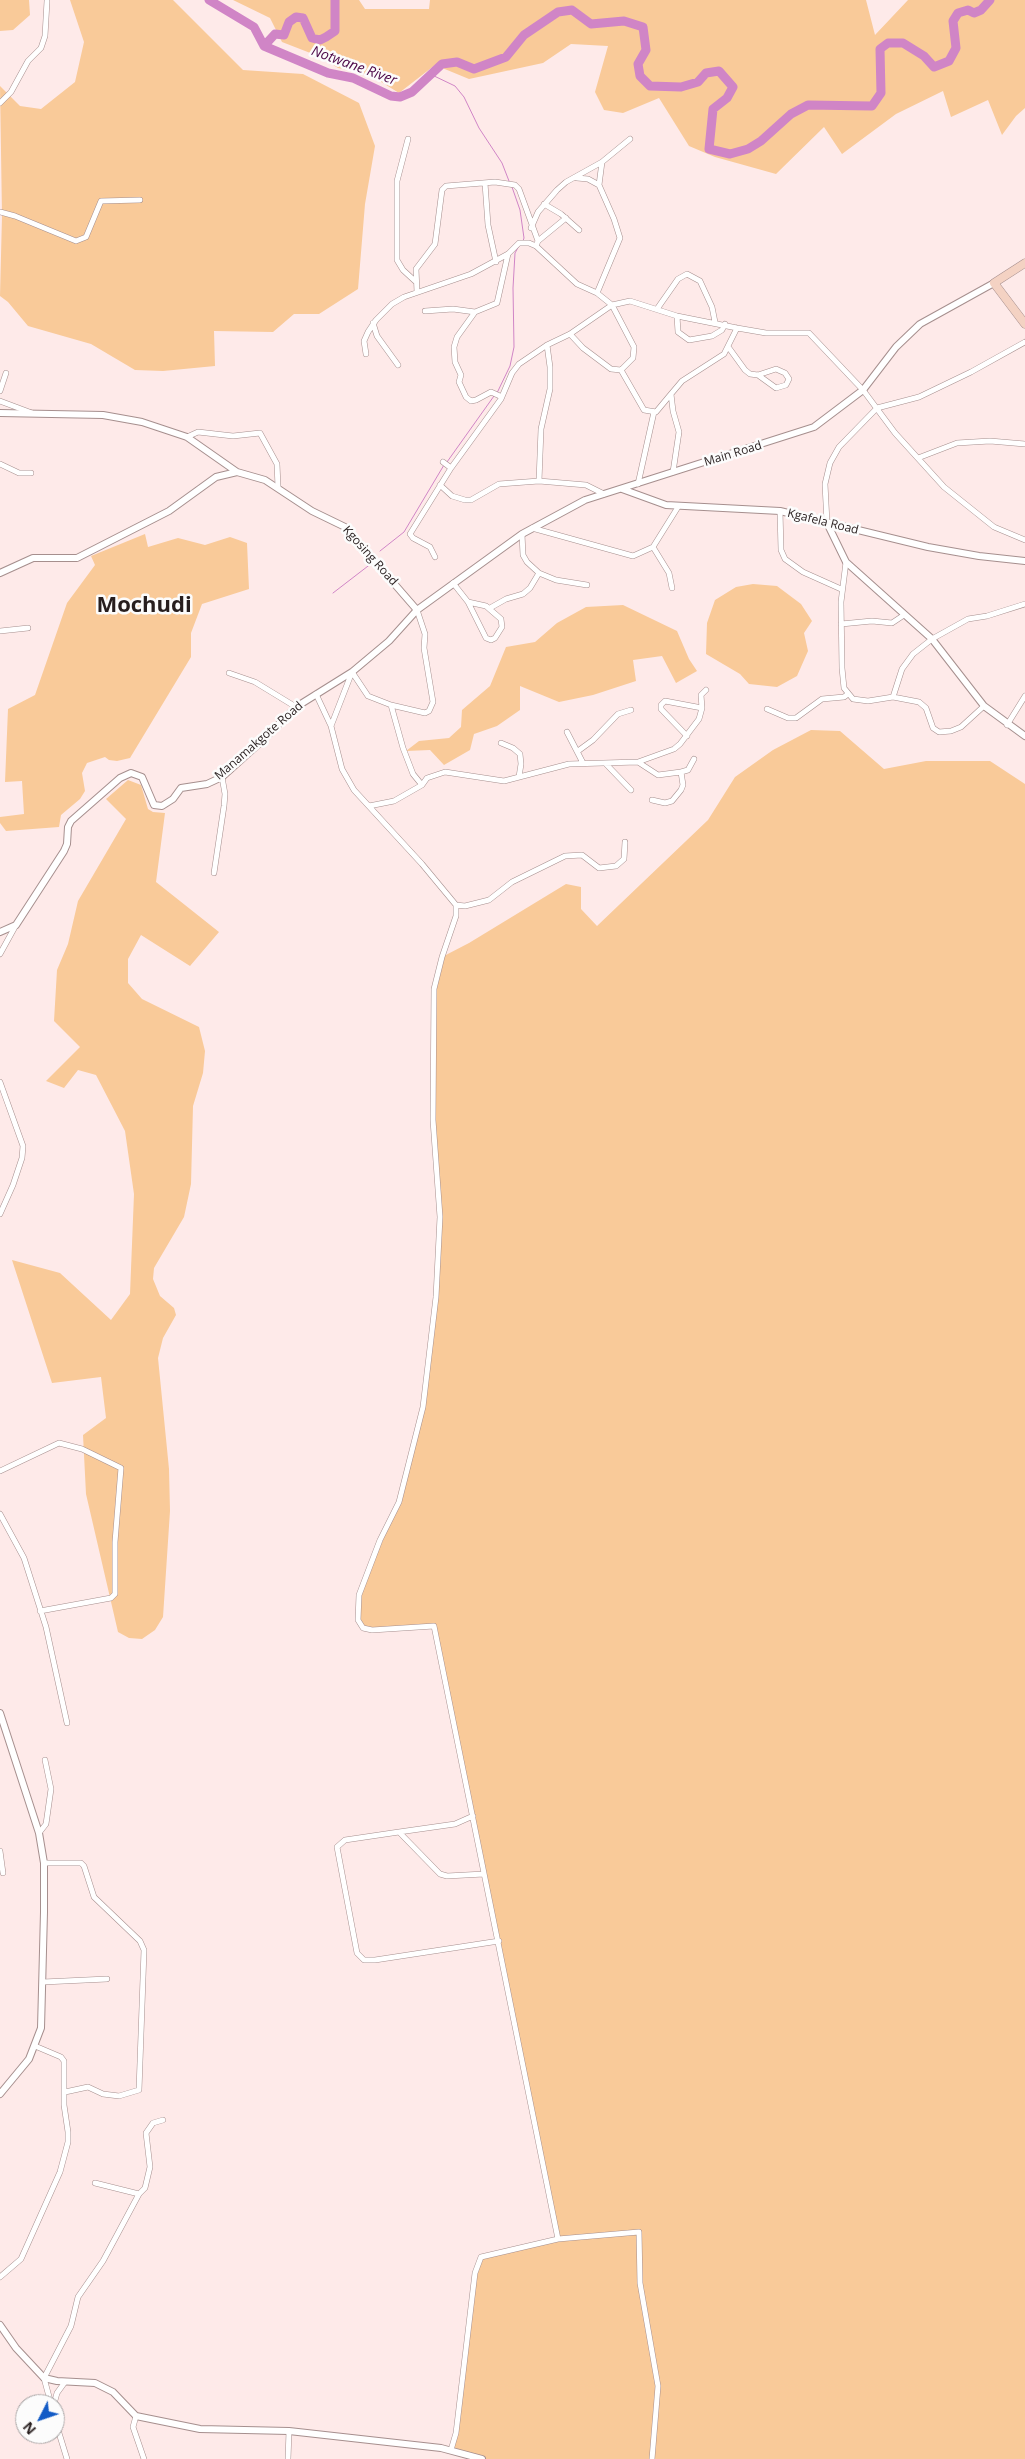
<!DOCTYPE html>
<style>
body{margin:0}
#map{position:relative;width:1025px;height:2459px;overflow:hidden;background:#feeae9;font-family:"Open Sans",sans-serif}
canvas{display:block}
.north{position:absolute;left:15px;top:2394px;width:50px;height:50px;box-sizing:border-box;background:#fcfcfc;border:1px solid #a7a3a3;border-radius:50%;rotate:229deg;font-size:14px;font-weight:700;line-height:20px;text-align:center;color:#271e1e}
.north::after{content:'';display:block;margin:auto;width:18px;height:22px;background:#135bc6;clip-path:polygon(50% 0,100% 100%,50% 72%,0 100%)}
</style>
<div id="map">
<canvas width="1025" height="2459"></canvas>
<div class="north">N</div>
</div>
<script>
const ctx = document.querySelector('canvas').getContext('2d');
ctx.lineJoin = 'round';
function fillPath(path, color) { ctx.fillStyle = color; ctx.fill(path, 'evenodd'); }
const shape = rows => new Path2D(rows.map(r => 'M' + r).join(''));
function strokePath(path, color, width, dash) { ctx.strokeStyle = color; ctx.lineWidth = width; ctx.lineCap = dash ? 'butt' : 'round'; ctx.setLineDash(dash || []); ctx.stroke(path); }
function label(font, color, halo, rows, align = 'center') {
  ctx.font = font + ' "Open Sans",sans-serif'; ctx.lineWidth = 5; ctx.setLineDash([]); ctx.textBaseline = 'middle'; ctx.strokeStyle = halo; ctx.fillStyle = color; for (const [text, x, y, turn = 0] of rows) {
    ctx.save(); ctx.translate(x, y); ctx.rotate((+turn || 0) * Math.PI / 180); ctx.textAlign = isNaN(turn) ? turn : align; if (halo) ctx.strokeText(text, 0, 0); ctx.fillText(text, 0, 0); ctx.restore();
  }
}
fillPath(shape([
 [0,0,29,0,30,15,13,30,0,31],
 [70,0,173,0,243,70,303,74,359,103,375,146,365,204,358,289,319,314,294,314,273,332,214,331,215,366,163,371,135,370,91,344,28,326,8,302,0,296,2,216,0,86,20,106,41,109,75,82,84,42],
 [233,0,359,0,365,9,429,9,430,0,866,0,875,35,908,0,1025,0,1025,108,1016,116,1002,135,988,100,951,117,943,91,896,114,842,154,824,127,776,174,715,157,689,146,659,98,623,113,604,110,595,92,608,46,571,44,543,63,469,79,435,65,399,93,370,75,338,68,318,56,282,42,270,18],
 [145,534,148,547,178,538,205,545,230,537,247,543,249,589,202,604,191,633,191,657,130,758,117,761,109,760,105,757,87,763,82,773,85,791,80,799,61,815,59,827,6,831,0,823,0,817,24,814,22,781,5,782,8,709,35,695,67,603,95,565,91,556],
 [753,584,777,586,801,604,812,621,804,633,808,651,797,676,777,687,749,684,740,674,706,654,707,623,715,600,736,587],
 [623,605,677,631,689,659,697,671,676,683,662,656,633,660,636,681,593,695,559,702,520,686,520,710,497,726,474,734,470,750,444,765,430,750,406,751,419,741,449,738,461,727,462,710,490,686,506,647,535,642,557,623,586,607],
 [811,730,840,731,884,769,926,761,990,761,1025,784,1025,2459,474,2459,451,2450,456,2433,475,2273,481,2257,558,2239,434,1626,372,1630,363,1628,358,1620,359,1595,396,1510,423,1407,431,1341,440,1217,433,1120,434,989,442,957,469,943,566,884,581,887,581,909,597,926,708,820,735,777,773,750],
 [128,780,141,785,148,809,153,812,165,813,156,882,219,932,190,966,141,935,128,959,128,983,142,999,199,1027,205,1051,203,1073,193,1106,191,1184,184,1217,154,1268,153,1279,160,1296,174,1308,176,1315,163,1338,158,1358,169,1469,170,1511,163,1617,155,1630,142,1639,129,1638,118,1632,86,1494,83,1435,106,1418,101,1377,52,1383,12,1260,60,1273,111,1320,130,1294,134,1194,125,1131,96,1075,78,1070,64,1088,46,1081,80,1047,54,1021,57,970,68,944,78,901,126,819,106,799]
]), '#f9ca99');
strokePath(shape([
 [430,74,455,86,464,97,479,128,502,163,509,181],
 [512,187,520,210,524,238,523,241],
 [497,393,510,366,514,347,513,288,515,253,519,246],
 [447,462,494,396],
 [380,551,404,532,444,465],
 [333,593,372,563]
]), '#d085c6', 1);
strokePath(shape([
 [209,0,254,27,264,46],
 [335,0,335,31,326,37,320,40,312,38,303,18,296,17,289,22,284,35,275,34,264,46,328,73,353,78,391,96,400,97,412,92,442,64,457,62,474,69,506,57,524,35,558,12,572,10,591,24,624,21,643,27,646,50,638,64,640,76,650,86,681,87,698,82,706,73,719,71,733,87,727,98,713,109,709,149,730,154,748,149,761,141,791,114,808,105,872,106,881,93,880,49,888,43,903,43,924,56,934,67,949,61,956,48,953,21,958,13,968,10,974,13,981,10,990,0]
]), '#d085c6', 9);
const minor = shape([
 [0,103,11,92,28,61,41,48,45,36,47,1],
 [408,139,397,181,397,260,403,270,415,281],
 [577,178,588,179,599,185],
 [485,183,488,225,496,262],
 [544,204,561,214,579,230],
 [0,212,15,216,76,241,86,237,101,201,140,200],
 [531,228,538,212,557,190,566,182,602,162,630,139],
 [538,241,566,218],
 [417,292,416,269,435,244,442,190,446,186,495,182,515,185,519,189,538,241,536,246],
 [597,293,620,238,614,219,599,185,602,162],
 [657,309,678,279,687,274,700,281,712,307,715,322],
 [425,311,453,309,475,312],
 [677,316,678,332,689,340,712,336,722,330,725,324],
 [373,323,377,336,398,365],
 [729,348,745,370,750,374,758,375,776,369,785,373,789,379,786,385,776,388,758,375],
 [366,354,364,341,368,332,376,320,392,304,404,297,471,274,508,254],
 [621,370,644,410,656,412,671,394],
 [0,391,6,373],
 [502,397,491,392,476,400,471,401,466,397,459,382,461,375,455,362,454,347,457,337,475,312,497,303,508,254,519,243,529,243,536,246,577,284,597,293,612,305,634,347,633,358,621,370,611,369,583,348,570,334],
 [0,401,32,413],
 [187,437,198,432,233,436,260,433,277,464,278,487],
 [918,458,957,443,990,441,1025,444],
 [443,462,451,468],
 [0,464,19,473,31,473],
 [673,472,679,432,673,411,671,394,682,381,724,354,737,328],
 [539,481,541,429,550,389,550,367,547,345],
 [638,484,654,412],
 [440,485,452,496,465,500,471,500,499,484,539,481,586,485,604,494],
 [780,511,781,550,785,559,803,572,841,589],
 [827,523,825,484,830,463,839,447,877,408,919,397,971,372,1025,342],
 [532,528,633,556,653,547],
 [522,534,523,555,527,562,539,573,556,580,587,585],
 [435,557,430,547,413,538,410,534,451,468,501,399,512,373,519,364,547,345,570,334,612,305,630,301,677,316,737,328,766,333,809,333,863,390,895,433,944,487,994,527,1025,540],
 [846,562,841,602,842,668,844,688,853,699,868,701,893,697,902,669,913,654,932,639,968,619,987,616,1025,604],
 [453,583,468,602,486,638,491,640,495,638,502,627,501,619,486,606,468,602],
 [672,588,669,573,653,547,678,507],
 [490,608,506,599,523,594,530,588,539,573],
 [841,624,872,621,892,623,904,615],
 [0,631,28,628],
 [352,672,331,726,342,769,354,790,422,864,456,905,456,916,442,957,434,989,433,1120,440,1217,436,1297,423,1407,399,1502,380,1540,359,1595,358,1620,363,1628,372,1630,434,1626,558,2239],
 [352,672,368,696,391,705,403,748,413,774,422,785],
 [229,673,255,682,296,707],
 [316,694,331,726],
 [893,697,919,702,926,708,933,728,939,732,951,731,961,727,984,706],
 [391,705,425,713,429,711,433,702,424,648,425,634,417,610],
 [767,709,788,718,796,718,822,699,844,697,848,694],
 [1007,725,1025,696],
 [567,732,583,763],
 [687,736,661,709,661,705,665,701,702,708],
 [501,743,513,748,520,754,521,764,519,777],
 [578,751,593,740,618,714,631,710],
 [638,762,674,749,680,744,699,719,702,708,701,695,706,690],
 [606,764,631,790],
 [681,772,688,770,694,759],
 [369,806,394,801,422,785,427,778,445,772,504,781,569,764,638,762,658,775,681,772,683,785,681,790,672,801,665,803,652,800],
 [214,873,224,806,225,794,222,777],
 [456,905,465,906,489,900,512,882,565,856,582,855,599,868,616,866,624,859,625,842],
 [0,954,16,925],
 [0,1082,23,1146,22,1158,13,1185,0,1214],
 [0,1471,59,1443,82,1449,121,1468,115,1542,115,1594,111,1598,40,1611],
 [0,1514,24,1558,46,1627,67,1723],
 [399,1832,455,1824,473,1816],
 [39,1833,46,1824,51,1789,45,1760],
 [0,1851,3,1873],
 [44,1863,81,1863,84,1866,94,1897,140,1941,144,1950,139,2090,119,2096,103,2094,88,2087,65,2092],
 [484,1874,447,1876,440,1874,399,1832,345,1840,337,1847,357,1953,364,1960,375,1960,499,1941],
 [43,1982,107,1979],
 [95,2183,139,2194],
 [0,2277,21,2259,60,2172,68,2142,68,2132,64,2105,64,2061,61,2057,35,2046],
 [51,2404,44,2378,71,2326,78,2297,103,2261,139,2194,145,2188,150,2167,146,2133,153,2123,163,2120],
 [54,2404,57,2393,65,2382],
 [136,2416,133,2427,144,2459],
 [55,2420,67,2459],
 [451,2450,456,2433,475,2273,481,2257,558,2239,639,2232,640,2283,658,2386,652,2459],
 [288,2459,289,2431]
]);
const tertiary = shape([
 [0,413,103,415,142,422,187,437,237,472],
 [622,489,666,505,780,511,928,547,979,556,1025,561],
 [827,523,846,562,932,639,984,706,1025,736],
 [0,573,33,558,77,558,169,511,216,477,237,472,265,480,312,511,345,527,417,610],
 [0,932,16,925,64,851,67,844,68,827,71,821,120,778,131,773,142,777,154,805,162,806,173,799,181,788,207,784,222,777,263,740,296,707,352,672,389,641,417,610,522,534,585,500,814,427,863,390,896,347,920,324,994,283],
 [0,1713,39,1833,44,1863,44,1912,41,2028,29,2059,0,2094],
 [0,2325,16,2348,44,2378,57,2381,95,2383,113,2392,136,2416,200,2429,289,2431,441,2448,482,2459]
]);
const secondary = shape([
 [1025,263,994,283,1025,324]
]);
strokePath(minor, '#a68f8e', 6);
strokePath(tertiary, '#a68f8e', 8);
strokePath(secondary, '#a68f8e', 9);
strokePath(minor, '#fff', 5);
strokePath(tertiary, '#fff', 6);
strokePath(secondary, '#f4d2c3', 8);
label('12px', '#271e1e', '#fcfcfc', [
 ["Main Road",733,454,-17],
 ["Kgafela Road",823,522,14],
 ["Kgosing Road",370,556,48],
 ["Manamakgote Road",259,741,-41]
]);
label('italic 14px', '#4b0647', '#fcfcfc', [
 ["Notwane River",354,66,20]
]);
label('bold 22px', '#271e1e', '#fcfcfc', [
 ["Mochudi",144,606]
]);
</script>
